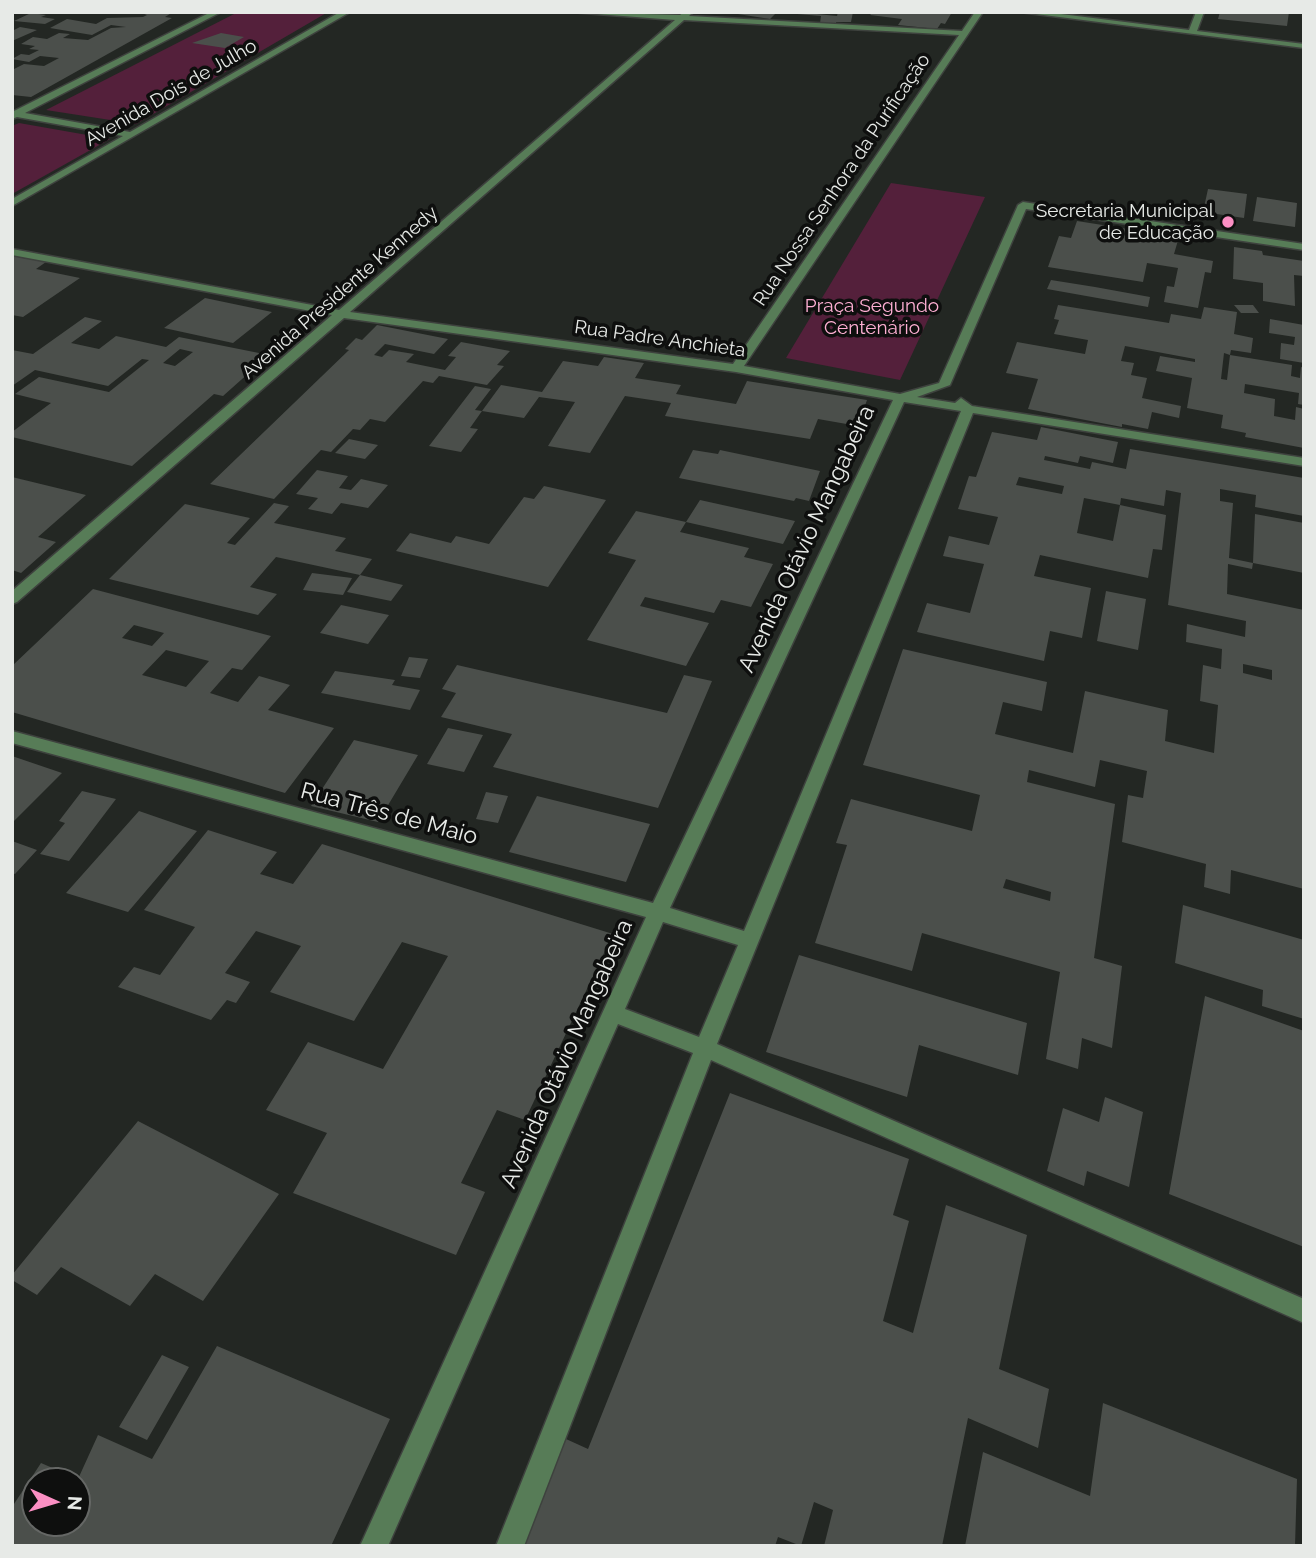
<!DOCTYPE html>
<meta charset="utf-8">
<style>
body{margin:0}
#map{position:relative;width:1316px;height:1558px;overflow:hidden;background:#232723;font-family:Raleway,sans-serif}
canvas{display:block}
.frame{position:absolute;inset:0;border:14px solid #e7eae7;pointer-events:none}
.north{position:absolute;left:21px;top:1467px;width:70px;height:70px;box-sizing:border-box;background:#0e0f0e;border:2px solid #656765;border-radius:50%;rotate:94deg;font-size:19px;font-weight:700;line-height:28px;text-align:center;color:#e7eae7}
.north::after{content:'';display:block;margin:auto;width:24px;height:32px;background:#fb8fc3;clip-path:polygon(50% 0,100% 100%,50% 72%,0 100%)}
</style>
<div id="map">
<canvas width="1316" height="1558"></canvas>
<div class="frame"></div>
<div class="north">N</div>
</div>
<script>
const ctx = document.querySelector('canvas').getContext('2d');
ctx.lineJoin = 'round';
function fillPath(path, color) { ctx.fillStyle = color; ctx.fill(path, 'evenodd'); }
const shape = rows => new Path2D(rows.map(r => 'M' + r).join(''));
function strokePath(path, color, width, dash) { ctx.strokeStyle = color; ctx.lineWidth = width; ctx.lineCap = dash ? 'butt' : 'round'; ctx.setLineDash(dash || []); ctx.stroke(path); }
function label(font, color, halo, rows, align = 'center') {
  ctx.font = font + ' Raleway,sans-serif'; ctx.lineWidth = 7; ctx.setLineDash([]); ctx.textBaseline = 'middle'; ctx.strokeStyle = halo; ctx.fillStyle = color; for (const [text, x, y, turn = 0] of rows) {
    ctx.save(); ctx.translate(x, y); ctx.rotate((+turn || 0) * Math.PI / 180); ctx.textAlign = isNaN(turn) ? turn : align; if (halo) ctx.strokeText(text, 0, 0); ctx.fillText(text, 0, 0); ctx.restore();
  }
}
fillPath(shape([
 [238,12,328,12,136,124,46,110],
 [19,123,110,139,12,194,12,126],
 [891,183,985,197,900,380,786,358]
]), '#54203b');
fillPath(shape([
 [139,12,173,12,165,17,172,18,31,97,12,95,12,70,24,64,44,66,59,58,40,56,29,62,12,59,21,54,29,55,39,50,29,49,35,46,21,44,33,37,47,39,59,33,70,34,63,38,88,40,111,28,126,27,111,25,92,35,50,28,67,19,96,24,107,18,143,17,147,15],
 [725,12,777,12,770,19],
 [797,12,837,16,838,12,853,12,851,22,836,22,836,24,820,23,821,16,797,14],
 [873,12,952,12,945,24,941,23,937,29,898,25,902,19,870,15],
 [1220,12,1289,12,1287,26,1218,19],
 [31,13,46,15,41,17,55,19,45,24,14,21],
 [20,27,37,30,12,41,12,31],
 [221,33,244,37,225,48,192,43],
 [1208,189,1247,194,1244,218,1203,212],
 [1257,197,1297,203,1295,227,1253,221],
 [1077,221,1179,237,1174,254,1213,261,1211,273,1205,272,1198,308,1164,302,1167,286,1174,287,1178,268,1147,263,1143,282,1048,267,1059,236,1071,238],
 [1234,247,1262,251,1263,255,1304,261,1304,276,1294,275,1295,306,1263,301,1263,283,1233,279],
 [12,256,46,262,36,269,80,278,23,317,12,315],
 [1051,280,1095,287,1150,297,1148,307,1047,289],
 [205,298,272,312,233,343,164,328],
 [1058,305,1169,323,1171,314,1201,319,1204,307,1237,312,1234,334,1253,338,1251,353,1231,350,1230,355,1224,353,1221,379,1227,380,1230,355,1292,365,1291,376,1300,378,1301,367,1304,368,1304,405,1298,404,1299,393,1245,384,1244,393,1275,399,1274,416,1295,420,1296,407,1304,409,1304,448,1245,437,1246,433,1221,428,1223,415,1187,408,1192,378,1156,371,1160,356,1195,362,1195,359,1125,346,1121,361,1134,363,1131,375,1147,378,1142,398,1181,406,1179,418,1152,412,1148,429,1122,424,1122,427,1028,409,1038,379,1006,373,1017,342,1085,354,1088,340,1054,334,1059,320,1054,319],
 [1234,305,1253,305,1259,313,1241,313],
 [85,317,102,321,71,343,99,349,116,336,166,347,179,337,269,355,223,396,214,394,132,466,12,437,12,432,51,403,15,394,39,377,109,392,149,360,142,359,108,386,35,370,12,386,12,350,33,354],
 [180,349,193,352,175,366,163,363],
 [1270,319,1304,325,1304,363,1280,359,1281,343,1294,345,1295,337,1269,333],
 [377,325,448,339,434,354,385,344,374,355,382,357,389,350,414,354,406,362,445,370,456,357,448,356,461,342,510,351,497,365,504,366,487,385,439,376,433,383,423,381,385,422,370,419,360,430,353,429,331,452,321,450,274,499,210,484,349,350,345,349,356,338,362,340],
 [604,357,644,363,635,378,681,385,676,394,736,404,747,381,867,400,858,426,818,419,810,439,665,416,671,403,625,396,590,453,548,446,575,402,539,397,524,418,482,411,470,428,478,429,461,452,429,446,475,386,491,389,475,410,482,411,501,385,542,392,563,361,598,366],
 [1041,427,1118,442,1113,463,1080,456,1078,463,1045,456,1044,460,1090,469,1092,462,1126,469,1130,449,1304,478,1304,516,1255,507,1256,495,1220,489,1220,501,1233,503,1229,558,1253,563,1252,569,1228,564,1227,594,1304,610,1304,889,1231,870,1230,894,1204,887,1206,864,1122,842,1128,795,1143,798,1147,771,1100,760,1095,787,1029,770,1027,782,1115,804,1094,958,1122,966,1112,1048,1082,1038,1078,1069,1046,1059,1060,972,922,933,912,971,815,943,847,845,836,843,851,799,972,831,980,795,863,765,903,649,1047,682,1042,711,1003,702,995,734,1073,753,1085,691,1168,710,1165,741,1214,753,1218,705,1200,701,1203,665,1221,669,1222,649,1186,642,1187,624,1245,637,1246,621,1168,605,1181,493,1166,490,1164,506,1121,498,1120,505,1084,498,1077,533,1113,541,1120,505,1166,515,1162,550,1153,549,1148,578,1040,555,1034,576,1091,588,1082,638,1050,631,1044,661,917,632,927,603,970,613,984,564,943,556,949,536,989,545,998,517,958,509,969,476,976,477,992,432,1037,440],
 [1019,477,1064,486,1062,494,1016,485],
 [1243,664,1272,670,1272,680,1243,673],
 [1006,879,1051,892,1050,901,1003,888],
 [349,439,378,445,365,459,335,453],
 [693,450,718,454,720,450,820,471,809,501,796,498,794,501,679,478],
 [317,470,348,476,339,488,351,490,361,479,388,485,368,508,341,503,332,514,308,509,318,498,296,494],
 [12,477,86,495,38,537,56,542,21,573,12,570],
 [544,486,606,500,548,587,396,551,410,533,451,543,456,536,489,544,524,497,534,499],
 [700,500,795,521,783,544,686,522,680,532,749,548,744,557,773,564,751,607,721,600,714,613,645,597,640,606,709,623,686,666,587,640,636,560,608,553,636,511,686,522],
 [274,503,289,506,274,523,346,538,335,551,372,559,360,575,276,557,250,587,277,594,258,615,109,579,185,504,250,518,227,543,235,545],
 [1255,514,1304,523,1304,573,1253,563],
 [312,573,352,578,343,595,303,590],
 [360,575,403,585,391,601,347,592],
 [93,589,271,636,242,670,232,668,210,693,238,702,259,676,290,685,268,710,334,728,285,793,12,712,12,666],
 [134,625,164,633,152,646,122,638],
 [166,650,209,661,186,687,142,675],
 [1106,591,1146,599,1138,650,1097,641],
 [341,605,389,615,368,644,320,633],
 [409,657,428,659,420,678,401,676],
 [457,665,667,713,684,675,712,681,658,808,493,767,512,734,441,717,456,693,442,689],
 [335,671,395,680,392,685,420,690,410,710,321,693],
 [448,728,483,735,464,772,427,764],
 [354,740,418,755,378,822,311,806],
 [12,756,62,773,12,823],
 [82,791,116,799,69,861,40,854,65,823,59,821],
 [486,792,508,796,498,823,476,819],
 [537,796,650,824,626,882,509,852],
 [139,811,197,831,128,912,66,893],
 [208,830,277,852,260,874,293,884,322,844,613,934,525,1120,497,1110,461,1183,485,1192,456,1255,293,1193,327,1133,266,1110,308,1042,383,1069,448,956,402,942,354,1021,270,992,301,946,256,931,225,973,250,982,236,1003,227,1000,211,1020,118,987,134,967,160,975,195,927,144,910],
 [12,841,37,850,15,874,12,873],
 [1183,905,1304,940,1304,1019,1262,1006,1263,990,1175,963],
 [799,955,1027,1023,1018,1075,919,1045,907,1097,766,1052],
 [1205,996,1304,1031,1304,1247,1169,1194],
 [730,1093,909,1159,893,1215,909,1221,883,1321,913,1333,946,1205,1027,1235,999,1369,1049,1389,1038,1448,968,1418,942,1546,824,1546,833,1510,814,1502,801,1546,778,1537,775,1546,521,1546,566,1439,588,1449],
 [1105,1097,1143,1112,1129,1187,1087,1171,1084,1186,1047,1171,1063,1108,1099,1122],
 [138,1121,279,1194,203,1301,155,1274,130,1306,61,1267,37,1295,12,1280,12,1275],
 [217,1346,390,1419,331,1546,12,1546,12,1507,41,1463,78,1479,98,1435,152,1459],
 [35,1481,77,1481,77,1523,35,1523],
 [162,1355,189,1367,147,1440,119,1427],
 [1103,1403,1297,1479,1295,1546,965,1546,983,1452,1090,1496]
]), '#4b4f4b');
const minor = shape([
 [211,12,221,12,25,113,130,132,340,12,350,12,12,206,12,199,123,136,17,117,12,119,12,112,211,12],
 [571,12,680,15,684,12,693,12,689,16,962,31,975,12,983,12,744,366,900,394,939,383,1018,205,1023,202,1304,244,1304,250,1026,209,950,385,917,397,955,403,961,398,972,406,1304,458,1304,466,973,413,717,1044,1304,1299,1304,1323,711,1060,524,1546,496,1546,693,1053,618,1024,388,1546,360,1546,646,917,12,743,12,731,653,903,893,400,736,372,344,318,17,602,12,604,12,591,332,315,12,255,12,249,339,310,675,20,571,12],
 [684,20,959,35,733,364,350,312,684,20],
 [904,402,961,411,744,931,670,908,904,402],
 [663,922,738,945,699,1037,625,1009,663,922],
 [1020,12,1045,12,1189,30,1196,12,1204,12,1197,31,1304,44,1304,48,1020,12]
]);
strokePath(minor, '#3e423e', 3);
fillPath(minor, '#577c57');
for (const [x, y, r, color] of [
 [1228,222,7,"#fb8fc3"]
]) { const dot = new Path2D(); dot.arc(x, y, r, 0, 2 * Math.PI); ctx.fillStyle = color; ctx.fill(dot); strokePath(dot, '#0e0f0e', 2.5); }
label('19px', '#e7eae7', '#0e0f0e', [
 ["Avenida Dois de Julho",171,93,-30],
 ["Rua Nossa Senhora da Purificação",842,180,-56],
 ["Avenida Presidente Kennedy",340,293,-41],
 ["Rua Padre Anchieta",660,339,8]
]);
label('19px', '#e7eae7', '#0e0f0e', [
 ["Secretaria Municipal",1214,211],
 ["de Educação",1214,233]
], 'right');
label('19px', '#feafd3', '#0e0f0e', [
 ["Praça Segundo",872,306],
 ["Centenário",872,328]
]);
label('23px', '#e7eae7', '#0e0f0e', [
 ["Avenida Otávio Mangabeira",807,539,-65],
 ["Rua Três de Maio",389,814,15],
 ["Avenida Otávio Mangabeira",567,1054,-66]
]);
</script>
